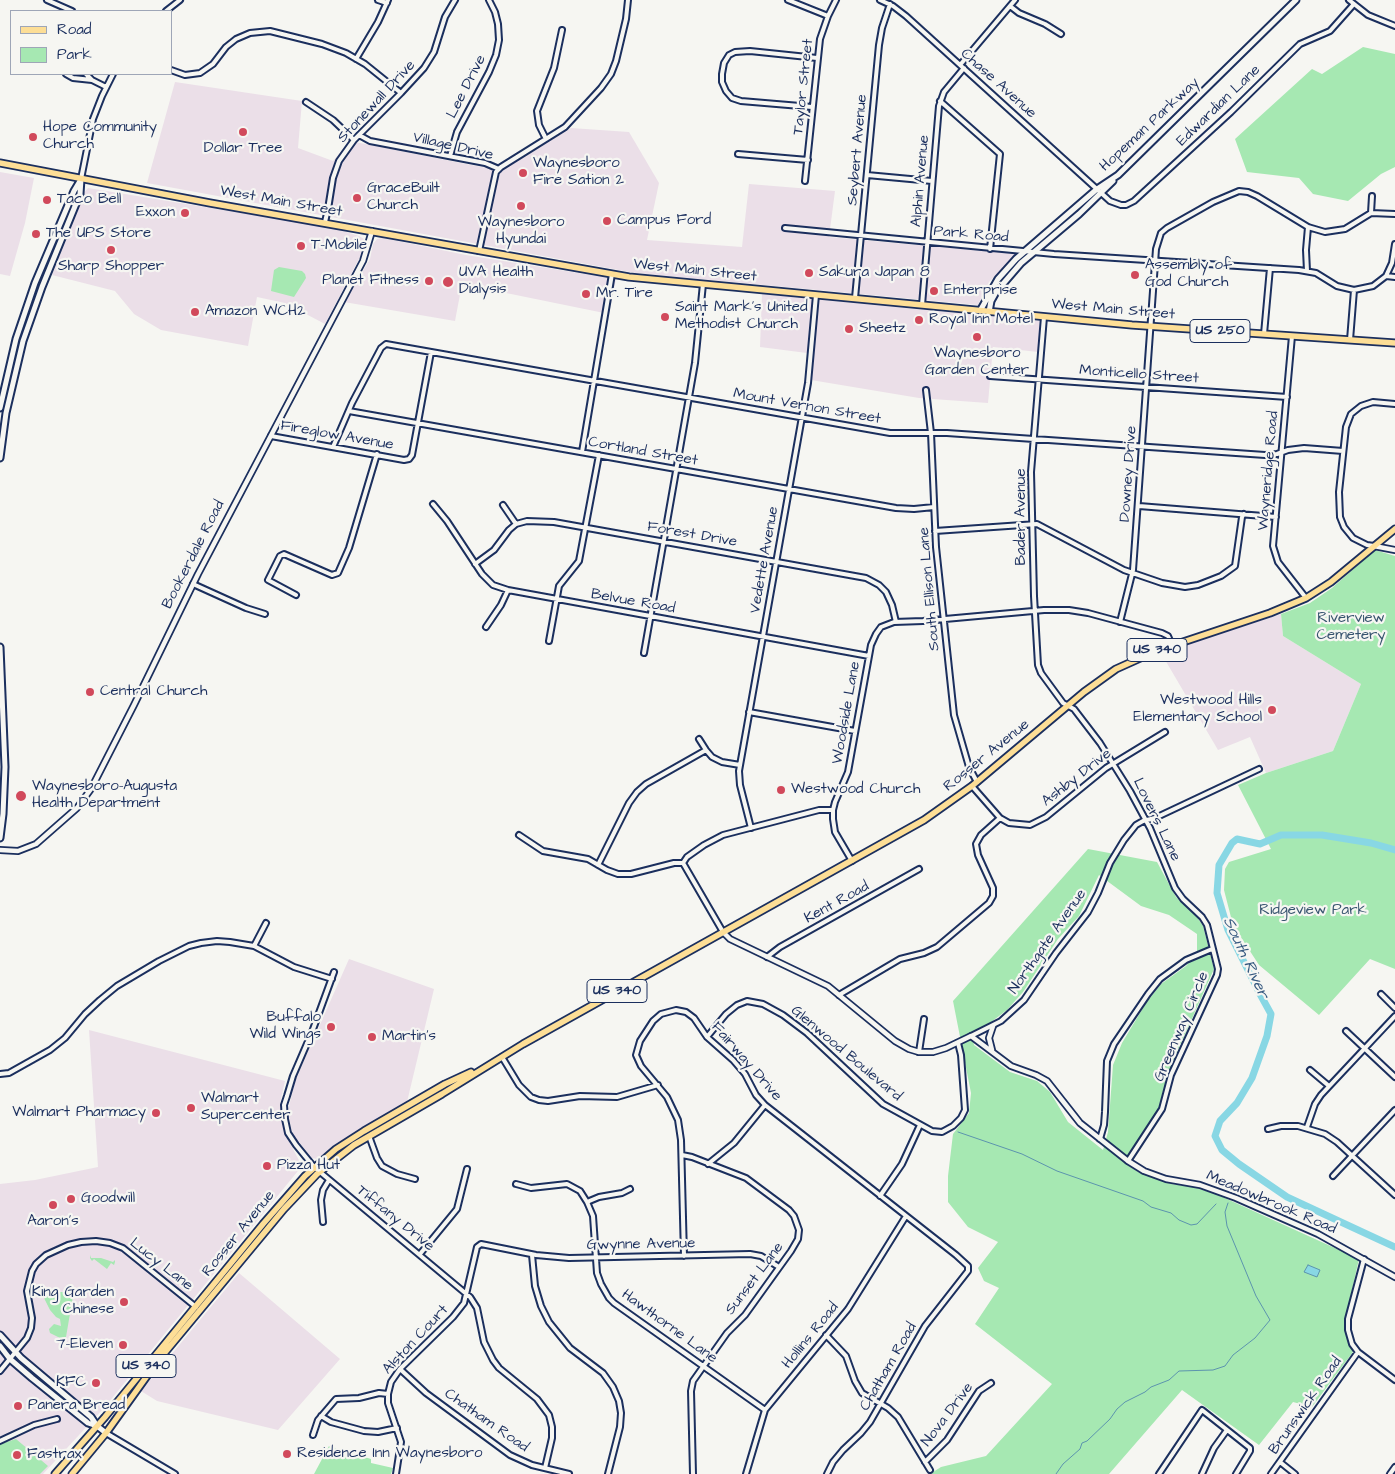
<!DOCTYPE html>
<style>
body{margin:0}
#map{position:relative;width:1395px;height:1474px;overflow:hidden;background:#f6f6f2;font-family:"Architects Daughter",sans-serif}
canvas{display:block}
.legend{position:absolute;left:10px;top:10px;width:162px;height:65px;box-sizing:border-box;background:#f6f6f2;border:1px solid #9ea6b7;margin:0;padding:6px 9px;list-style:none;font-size:15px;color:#1b2f5e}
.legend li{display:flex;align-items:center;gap:10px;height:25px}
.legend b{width:25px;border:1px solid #9ea6b7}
</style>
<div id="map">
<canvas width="1395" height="1474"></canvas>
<ul class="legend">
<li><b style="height:6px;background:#fdde96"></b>Road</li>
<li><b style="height:14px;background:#a6e8b2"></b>Park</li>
</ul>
</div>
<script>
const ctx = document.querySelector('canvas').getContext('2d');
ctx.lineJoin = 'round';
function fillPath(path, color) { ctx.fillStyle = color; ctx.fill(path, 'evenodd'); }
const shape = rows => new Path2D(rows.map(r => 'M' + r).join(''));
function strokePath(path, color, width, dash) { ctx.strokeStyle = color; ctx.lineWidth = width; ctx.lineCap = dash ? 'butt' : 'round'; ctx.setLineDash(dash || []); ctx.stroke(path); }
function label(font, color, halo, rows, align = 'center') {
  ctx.font = font + ' "Architects Daughter",sans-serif'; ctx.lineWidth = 4.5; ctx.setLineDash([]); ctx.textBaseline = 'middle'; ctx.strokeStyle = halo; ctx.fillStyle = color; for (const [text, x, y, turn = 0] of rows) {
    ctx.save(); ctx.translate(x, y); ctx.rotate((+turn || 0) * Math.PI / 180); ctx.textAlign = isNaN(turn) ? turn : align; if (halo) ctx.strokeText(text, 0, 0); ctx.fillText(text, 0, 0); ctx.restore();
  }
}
fillPath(shape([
 [175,82,302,101,298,148,333,161,350,141,502,171,571,128,629,132,659,183,647,240,742,247,749,184,835,191,829,237,1017,254,989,282,978,305,635,273,147,183],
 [0,172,34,178,25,223,10,276,0,274],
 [88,188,334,228,359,236,364,239,360,257,325,324,285,303,257,297,248,346,161,330,134,314,115,291,52,275,83,194],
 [383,238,466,255,616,279,609,314,462,284,455,321,344,302,370,259,373,244,377,239],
 [762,294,1040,321,1038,352,993,347,988,403,919,398,805,379,807,353,760,347],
 [1281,614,1283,636,1361,684,1333,751,1266,773,1250,737,1218,750,1161,653],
 [349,959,434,989,407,1102,334,1145,317,1159,312,1158,294,1136,291,1128,288,1111,295,1081],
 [89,1030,285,1081,280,1103,284,1132,302,1166,104,1408,43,1474,0,1474,0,1184,35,1180,98,1167],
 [239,1273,340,1359,278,1430,157,1401,141,1391]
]), '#ebdfe8');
fillPath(shape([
 [1363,47,1395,54,1395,167,1381,174,1348,201,1313,194,1299,178,1247,172,1235,139,1312,69,1322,74],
 [279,267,302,271,305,274,306,278,294,297,271,291,274,270],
 [1375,550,1395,556,1395,969,1370,959,1319,1015,1259,965,1233,925,1224,890,1225,869,1229,862,1271,849,1238,785,1266,773,1333,751,1361,684,1283,636,1281,614,1310,603,1332,588],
 [1088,849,1157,862,1176,897,1196,915,1203,926,1214,969,1175,1057,1163,1091,1159,1108,1129,1155,1128,1165,1138,1172,1171,1184,1193,1187,1216,1194,1359,1259,1344,1325,1353,1352,1312,1407,1293,1402,1259,1445,1182,1390,1109,1474,930,1474,941,1467,986,1456,1052,1384,975,1324,999,1288,984,1281,978,1268,998,1242,968,1227,948,1202,948,1176,953,1134,969,1113,971,1093,953,1001],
 [1099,875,1141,906,1169,915,1197,934,1197,958,1191,960,1186,966,1161,984,1146,1003,1122,1043,1113,1065,1108,1132,1103,1150,1068,1122,1050,1092,1037,1081,1010,1072,974,1045,972,1032,987,1025,1007,1010,1023,992,1058,939,1079,916],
 [91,1255,91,1258,101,1258,113,1262,115,1260,115,1262,114,1265,111,1263,107,1269,94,1259,92,1261,90,1258],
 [55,1292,66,1292,73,1296,66,1337,60,1338,50,1333,49,1329,54,1324,61,1326,60,1319,56,1317,50,1310,44,1298,48,1293],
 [16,1439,48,1466,40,1474,0,1474,0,1444],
 [329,1446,371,1459,371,1463,393,1468,391,1474,314,1474]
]), '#a6e8b2');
const water = shape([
 [1308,1265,1320,1270,1317,1277,1304,1272,1308,1265]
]);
fillPath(water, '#88d7e4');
strokePath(water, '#5c94ae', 1);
strokePath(shape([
 [958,1132,1022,1154,1057,1171,1143,1201,1151,1207,1171,1213,1179,1220,1191,1225,1197,1224,1216,1204],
 [1056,1474,1063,1464,1080,1449,1082,1443,1087,1441,1110,1419,1117,1409,1125,1402,1145,1392,1151,1387,1169,1380,1179,1371,1213,1370,1225,1366,1233,1355,1255,1338,1270,1320,1256,1296,1227,1226,1225,1212,1228,1203]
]), '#5c94ae', 1);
strokePath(shape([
 [1395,850,1371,843,1322,835,1281,835,1260,844,1237,839,1232,843,1219,865,1217,893,1228,930,1260,994,1271,1014,1267,1036,1252,1078,1237,1103,1220,1121,1215,1136,1222,1150,1239,1164,1287,1197,1395,1247]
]), '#88d7e4', 7);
const minor = shape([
 [47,0,72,11],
 [378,0,387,3],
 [788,0,828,16],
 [880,0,893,6,906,16,1110,201,1121,205,1126,205,1134,201,1231,112,1300,44,1330,31,1354,4],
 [1349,0,1368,15,1395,26],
 [1010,6,1019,13,1045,24,1061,34],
 [166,11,180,0],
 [356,59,378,22,388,0],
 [960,65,1015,0],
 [171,70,185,75,200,73,213,64,226,47,236,39,250,33,270,31,322,44,346,53,365,64,401,93],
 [66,74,73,78,92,80,86,74],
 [92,80,106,87],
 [940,101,1000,154,990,249],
 [306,102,333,120,354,140],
 [812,107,741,101,732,98,726,91,722,82,722,74,724,63,729,55,735,52,750,51,817,58],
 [359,135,370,141,485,163,499,169],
 [546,139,539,125,537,111,554,68,562,30],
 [738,154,808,160],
 [450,156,457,132,489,72,496,55,499,40,498,24,495,12,489,0],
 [867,175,932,181],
 [81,179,93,119,102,96,113,74],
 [805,181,820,39,828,16,836,0],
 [1371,213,1372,196],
 [325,222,328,209,333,178,339,161,354,140,401,93,424,68,434,52,445,17,455,0],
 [785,228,1054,254,1299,270,1316,273,1337,286,1354,290,1373,286,1386,276,1392,263,1395,244],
 [479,251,496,172,501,167,565,127,601,88,611,74,616,61,626,19,628,0],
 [1307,271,1306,250,1308,227],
 [1386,276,1395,277],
 [855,298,879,45,882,28,890,4],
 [922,305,939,106,944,92,964,68],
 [1044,317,1031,472,1034,596,1038,665,1041,673,1063,703,1074,709,1100,743,1130,791,1150,828,1175,888,1183,899,1202,917,1207,925,1218,969,1217,975,1171,1075,1162,1109,1128,1161],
 [1264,334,1270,268],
 [1292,336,1273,546,1278,562,1306,598],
 [1350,340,1354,290],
 [990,376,1287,397],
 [926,390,931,433,936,547,954,715,969,767,977,782],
 [349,411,896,508,914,509,934,507],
 [271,436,404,460,409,459,412,455,431,352],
 [333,447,352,403,381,348,386,344,890,433,947,433,1265,455,1277,454,1288,450,1304,448,1343,451],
 [582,452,612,274],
 [433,504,447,521,482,574,493,585,508,590,869,656],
 [503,505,516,524],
 [1139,506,1276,517],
 [935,531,1037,524,1124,570,1162,583,1185,587,1198,585,1221,576,1235,566,1242,517,1244,514],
 [1374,546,1367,545,1353,538,1344,527,1340,517,1339,492,1346,427,1351,414,1361,406,1373,402,1395,404],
 [475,564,494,550,509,530,516,524,527,521,554,522,866,578,879,585,886,592,892,605,896,622],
 [193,584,246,608,265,614],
 [296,595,268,580,280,556,284,554,332,575,338,573,349,548,377,454],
 [1120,622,1133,570,1156,249,1161,233,1167,228,1213,202,1239,191,1248,192,1257,196,1308,227,1325,232,1345,229,1371,213,1395,214],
 [486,627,501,605,508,590],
 [549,641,559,586,579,561,599,455],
 [644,653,695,363,703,284],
 [749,712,855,731],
 [699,739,706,750,712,757,722,762,740,765],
 [972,786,1000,818,1009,823,1030,825,1046,817,1106,768,1165,732],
 [751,828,740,785,739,771,808,383,816,295],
 [519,835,543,851,588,859,607,870,618,874,631,874,674,863,683,863],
 [852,861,835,832,833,819,833,810,835,802,848,772,871,645,876,634,881,627,894,622,923,621,1044,610,1069,610,1088,613,1162,633,1168,636,1172,645],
 [683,863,687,857,704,845,723,835,819,810,833,810],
 [683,863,723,932],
 [598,865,629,803,637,792,646,784,706,750],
 [254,946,266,923],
 [767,957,780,947,919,869],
 [334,972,312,1032,293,1076,287,1096,284,1105,285,1119,288,1133,296,1145,314,1167,470,1297,477,1308,484,1342,493,1360,499,1368,537,1399,549,1415,552,1427,552,1438,545,1468],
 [1381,994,1395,1008],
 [839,995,900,959,924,953,937,947,989,903,993,896,993,888,978,855,976,844,981,835,1000,818],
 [1346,1031,1395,1077],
 [971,1036,1001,1021,1024,1000,1056,953,1088,912,1098,893,1110,863,1124,840,1136,825,1143,821,1155,818,1259,769],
 [707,1037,726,1014,737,1005,747,1001,763,1004,783,1015,807,1033,883,1104,932,1131,942,1132,953,1126,961,1118,965,1110,961,1055,958,1043],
 [919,1052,924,1019],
 [502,1057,519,1085,531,1097,539,1100,548,1101,580,1096,617,1097,658,1085],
 [1310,1070,1329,1086],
 [0,1074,9,1073,50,1050,65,1038,85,1014,100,1000,117,986,159,961,189,946,201,943,217,941,230,942,254,946,294,967,332,979],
 [1307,1127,1315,1104,1321,1095,1395,1016],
 [1268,1129,1281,1126,1298,1126,1325,1134,1337,1142,1395,1195],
 [369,1136,377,1158,382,1166,397,1174,415,1179],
 [1100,1139,1104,1125,1105,1112,1107,1061,1114,1044,1148,994,1160,979,1186,960,1212,949],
 [682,1155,692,1157,746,1178,789,1210,794,1216,799,1230,798,1239,791,1251,745,1315,727,1333,693,1381,691,1391,693,1474],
 [708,1164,734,1143,765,1105],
 [1333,1176,1395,1110],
 [516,1184,531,1188,567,1184,580,1191,587,1202,593,1216,597,1273,601,1284,609,1298,614,1303,765,1410],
 [880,1196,902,1164,920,1125],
 [587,1202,599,1197,622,1193,630,1189],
 [323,1222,321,1200,323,1190,329,1180],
 [420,1254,457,1209,467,1169],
 [532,1255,535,1286,541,1306,549,1322,570,1348,603,1373,613,1387,619,1401,621,1413,620,1427,608,1474],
 [684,1256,681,1140,678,1120,667,1097,641,1066,636,1055,640,1041,653,1021,661,1014,676,1010,686,1012,694,1018,707,1037,733,1060,745,1074,756,1095,765,1105,956,1255,968,1266,968,1271,925,1326,870,1422,861,1433,843,1450,833,1462,827,1474],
 [1364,1259,1348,1319,1348,1330,1352,1344,1358,1352,1395,1380],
 [826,1335,846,1356,855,1381,862,1393,888,1408,898,1417,930,1470],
 [400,1369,426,1393,510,1455,532,1465,569,1474],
 [0,1371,27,1338,31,1328,32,1318,27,1291,32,1271,36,1264,46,1255,68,1245,81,1242,96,1241,110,1243,123,1248,196,1307],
 [321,1416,331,1422,364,1431,378,1432,397,1428],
 [106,1433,175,1474],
 [313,1435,318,1420,336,1399,359,1398,379,1393,388,1394],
 [0,1441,34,1425,57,1419],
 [925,1462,947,1440,979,1391,991,1383],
 [1280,1462,1295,1474],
 [396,1474,401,1442,388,1403,388,1394,391,1382,400,1369,453,1317,464,1303,477,1247,481,1244,536,1255,569,1258,750,1254,761,1256,779,1267],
 [746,1474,765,1410,848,1309,906,1216],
 [1159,1474,1202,1410,1250,1448,1250,1451,1236,1474],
 [1202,1474,1214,1448,1227,1430],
 [1271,1474,1358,1352],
 [1390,1474,1395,1467]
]);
const tertiary = shape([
 [1374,546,1395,550],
 [0,850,18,851,36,844,77,808,91,789,134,705,198,574,363,261,372,231],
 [723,932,730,939,828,986,895,1041,909,1049,919,1052,933,1052,946,1048,971,1036,1011,1066,1036,1075,1047,1081,1080,1123,1128,1161,1144,1171,1166,1179,1200,1185,1236,1198,1318,1234,1395,1277],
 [992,1050,989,1038,993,1026]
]);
const secondary = shape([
 [980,311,998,279,1016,259,1097,189,1118,175,1296,0],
 [989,312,991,301,996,292,1021,263,1079,214,1113,181],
 [0,408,16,339,35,283,74,191,80,181],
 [0,458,6,413,23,341,42,287,80,194,81,179],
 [0,647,5,767,3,814,0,838],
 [0,1335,21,1358,91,1417,97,1426],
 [0,1346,10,1359,32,1378,88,1423,97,1426,106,1433]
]);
const primary = shape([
 [0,163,210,203,629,277,1132,325,1395,343],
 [55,1474,105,1417,263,1224,305,1176,336,1149,364,1131,445,1084,471,1072],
 [72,1474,106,1433,157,1362,284,1209,317,1174,354,1145,442,1094,523,1044,924,820,972,786,1084,692,1116,669,1156,651,1270,613,1306,598,1331,582,1395,529]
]);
strokePath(minor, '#1b2f5e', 8);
strokePath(tertiary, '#1b2f5e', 8);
strokePath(secondary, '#1b2f5e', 9);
strokePath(primary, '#1b2f5e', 9);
strokePath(minor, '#f6f6f2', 4);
strokePath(tertiary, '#f6f6f2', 4.5);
strokePath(secondary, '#f6f6f2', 5);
strokePath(primary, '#fdde96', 5.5);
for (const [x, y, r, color] of [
 [243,132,5,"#d1495b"],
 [33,137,5,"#d1495b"],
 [523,173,5,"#d1495b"],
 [357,198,5,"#d1495b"],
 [47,200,5,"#d1495b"],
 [521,206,5,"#d1495b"],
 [185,213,5,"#d1495b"],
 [607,221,5,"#d1495b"],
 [36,234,5,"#d1495b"],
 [301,246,5,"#d1495b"],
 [111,250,5,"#d1495b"],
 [809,273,5,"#d1495b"],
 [1135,275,5,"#d1495b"],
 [429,281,5,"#d1495b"],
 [448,282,6,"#d1495b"],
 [934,291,5,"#d1495b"],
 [586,294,5,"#d1495b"],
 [195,312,5,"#d1495b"],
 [665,317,5,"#d1495b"],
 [919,320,5,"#d1495b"],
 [849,329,5,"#d1495b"],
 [977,337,5,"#d1495b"],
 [90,692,5,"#d1495b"],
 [1272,710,5,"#d1495b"],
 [781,790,5,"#d1495b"],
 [21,796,6,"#d1495b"],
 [331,1027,5,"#d1495b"],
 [372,1037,5,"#d1495b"],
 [191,1108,5,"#d1495b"],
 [156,1113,5,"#d1495b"],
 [267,1166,5,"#d1495b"],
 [71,1199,5,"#d1495b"],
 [53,1205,5,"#d1495b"],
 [124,1302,5,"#d1495b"],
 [123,1345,5,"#d1495b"],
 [96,1383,5,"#d1495b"],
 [18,1406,5,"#d1495b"],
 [287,1454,5,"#d1495b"],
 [17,1455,5,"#d1495b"]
]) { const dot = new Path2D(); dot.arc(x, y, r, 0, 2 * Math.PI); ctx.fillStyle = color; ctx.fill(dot); strokePath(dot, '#f6f6f2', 2); }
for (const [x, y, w] of [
 [1220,331,60],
 [1157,650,60],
 [617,991,60],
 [146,1366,60]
]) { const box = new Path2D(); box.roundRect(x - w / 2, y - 11.5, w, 23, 4); ctx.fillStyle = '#f6f6f2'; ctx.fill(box); strokePath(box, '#1b2f5e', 1); }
label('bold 14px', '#1b2f5e', null, [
 ["US 250",1220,331],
 ["US 340",1157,650],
 ["US 340",617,991],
 ["US 340",146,1366]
]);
label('15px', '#1b2f5e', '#f6f6f2', [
 ["Chase Avenue",998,84,42],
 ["Lee Drive",467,87,-63],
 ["Taylor Street",804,87,-84],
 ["Stonewall Drive",377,102,-47],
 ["Edwardian Lane",1219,106,-44],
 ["Hopeman Parkway",1150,125,-43],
 ["Village Drive",453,147,13],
 ["Seybert Avenue",858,150,-85],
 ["Alphin Avenue",921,181,-85],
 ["West Main Street",281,202,10],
 ["Park Road",971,235,5],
 ["West Main Street",695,271,6],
 ["West Main Street",1113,310,5],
 ["Monticello Street",1139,375,4],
 ["Mount Vernon Street",807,407,10],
 ["Fireglow Avenue",337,436,10],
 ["Cortland Street",643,452,10],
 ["Wayneridge Road",1269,471,-85],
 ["Downey Drive",1129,474,-86],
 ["Bader Avenue",1022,517,-90],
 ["Forest Drive",692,535,10],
 ["Bookerdale Road",194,555,-63],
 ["Vedette Avenue",765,560,-80],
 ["South Ellison Lane",930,589,-95],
 ["Belvue Road",633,602,10],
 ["Woodside Lane",847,713,-80],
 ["Rosser Avenue",987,756,-39],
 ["Ashby Drive",1077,778,-38],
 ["Lovers Lane",1156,820,64],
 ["Kent Road",837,903,-29],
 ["Northgate Avenue",1048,942,-55],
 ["Greenway Circle",1182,1027,-67],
 ["Glenwood Boulevard",846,1054,40],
 ["Fairway Drive",746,1062,49],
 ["Meadowbrook Road",1271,1203,23],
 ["Tiffany Drive",395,1219,39],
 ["Rosser Avenue",239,1234,-51],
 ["Gwynne Avenue",641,1245,-1],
 ["Lucy Lane",161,1265,38],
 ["Sunset Lane",755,1279,-53],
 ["Hawthorne Lane",669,1327,36],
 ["Hollins Road",811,1336,-51],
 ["Alston Court",416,1340,-47],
 ["Chatham Road",889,1367,-60],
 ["Brunswick Road",1306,1406,-55],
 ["Nova Drive",948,1415,-53],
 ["Chatham Road",486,1421,35]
]);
label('15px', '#1b2f5e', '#f6f6f2', [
 ["Hope Community",43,128],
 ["Church",43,145],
 ["Dollar Tree",243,149,"center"],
 ["Waynesboro",533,164],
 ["Fire Sation 2",533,181],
 ["GraceBuilt",367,189],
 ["Church",367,206],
 ["Taco Bell",57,200],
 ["Exxon",175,213,"right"],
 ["Campus Ford",617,221],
 ["Waynesboro",521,223,"center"],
 ["Hyundai",521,240,"center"],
 ["The UPS Store",46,234],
 ["T-Mobile",311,246],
 ["Assembly of",1145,266],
 ["God Church",1145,283],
 ["Sharp Shopper",111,267,"center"],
 ["UVA Health",459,273],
 ["Dialysis",459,290],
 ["Sakura Japan 8",819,273],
 ["Planet Fitness",419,281,"right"],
 ["Enterprise",944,291],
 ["Mr. Tire",596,294],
 ["Saint Mark's United",675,308],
 ["Methodist Church",675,325],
 ["Amazon WCH2",205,312],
 ["Royal Inn Motel",929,320],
 ["Sheetz",859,329],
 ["Waynesboro",977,354,"center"],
 ["Garden Center",977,371,"center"],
 ["Central Church",100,692],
 ["Westwood Hills",1262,701,"right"],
 ["Elementary School",1262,718,"right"],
 ["Waynesboro-Augusta",32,787],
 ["Health Department",32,804],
 ["Westwood Church",791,790],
 ["Buffalo",321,1018,"right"],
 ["Wild Wings",321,1035,"right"],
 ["Martin's",382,1037],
 ["Walmart",201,1099],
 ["Supercenter",201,1116],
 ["Walmart Pharmacy",146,1113,"right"],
 ["Pizza Hut",277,1166],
 ["Goodwill",81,1199],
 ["Aaron's",53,1222,"center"],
 ["King Garden",114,1293,"right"],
 ["Chinese",114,1310,"right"],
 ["7-Eleven",113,1345,"right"],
 ["KFC",86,1383,"right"],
 ["Panera Bread",28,1406],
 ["Residence Inn Waynesboro",297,1454],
 ["Fastrax",27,1455]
], 'left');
label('15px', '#37546f', '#f6f6f2', [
 ["Riverview",1351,619],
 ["Cemetery",1351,636],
 ["Ridgeview Park",1313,911]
]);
label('italic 16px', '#365980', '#f6f6f2', [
 ["South River",1245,958,65]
]);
</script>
